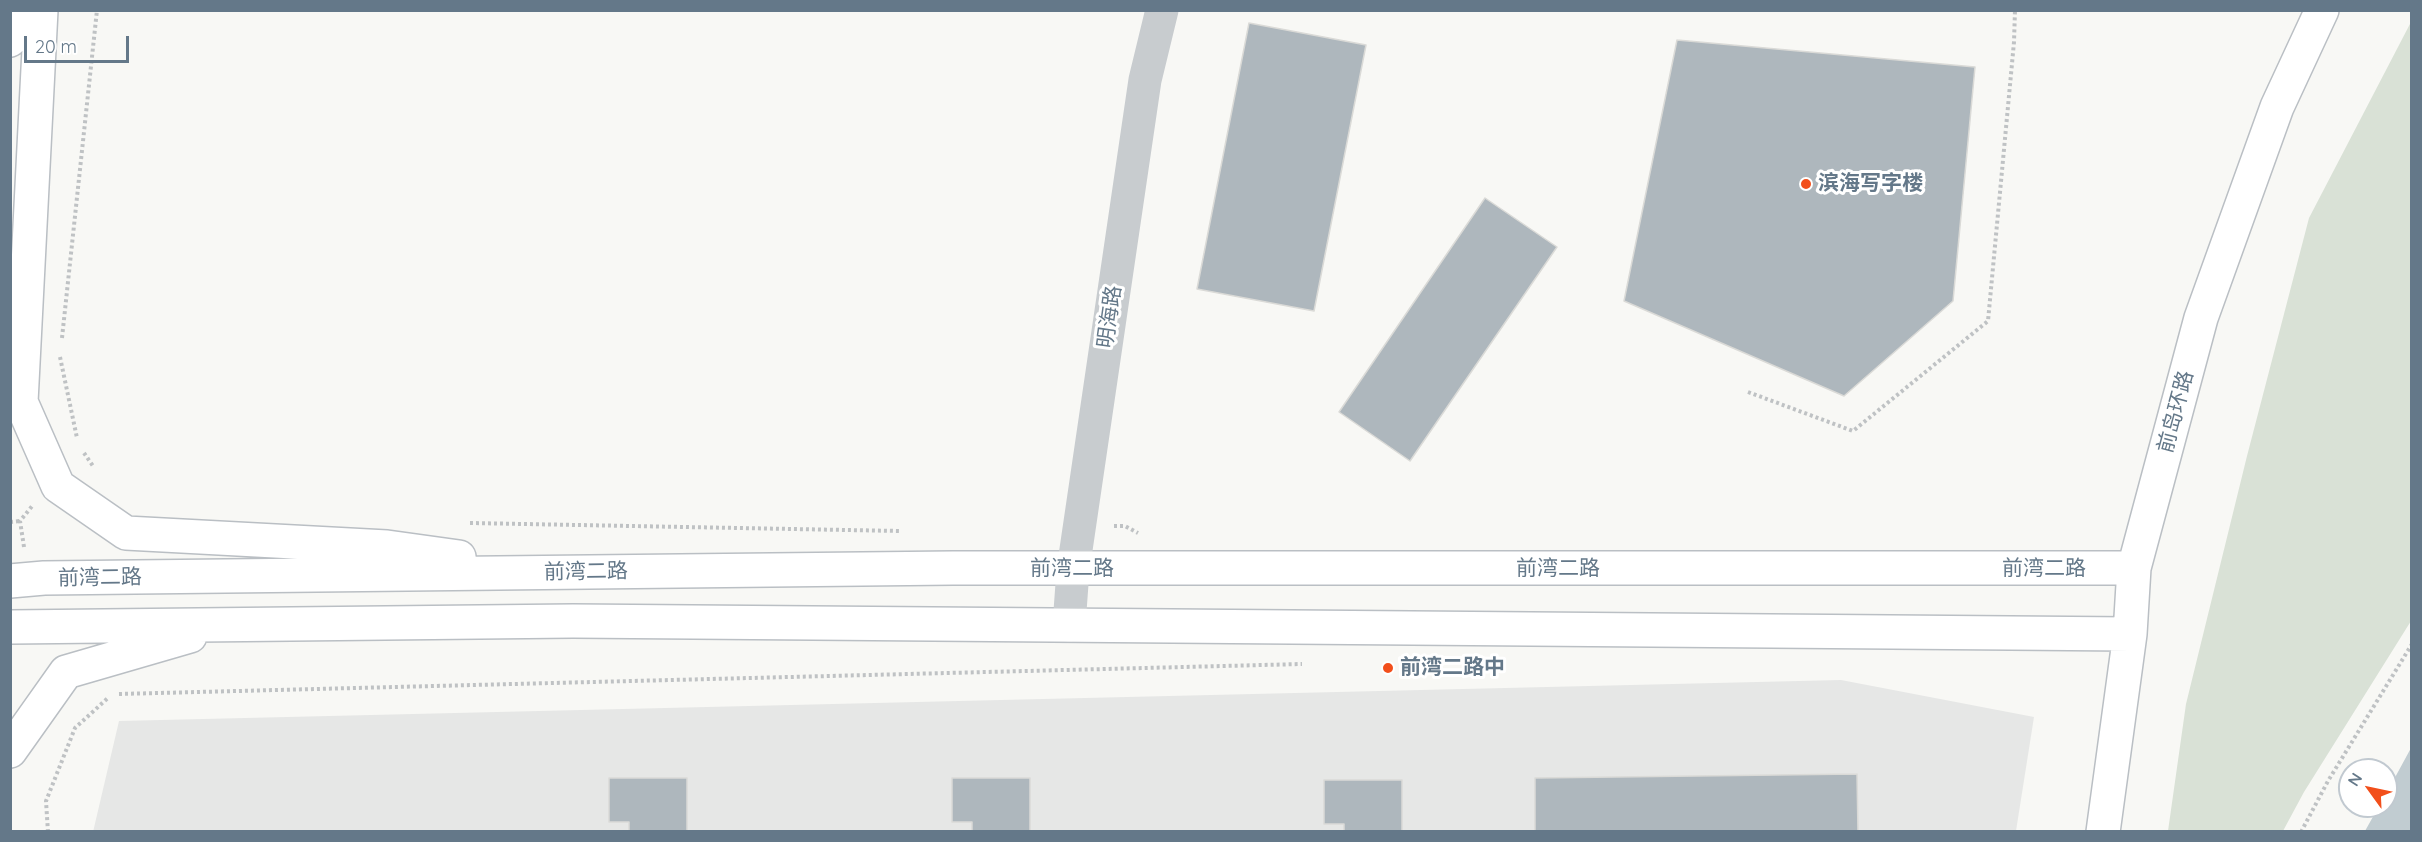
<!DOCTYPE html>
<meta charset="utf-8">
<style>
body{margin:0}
#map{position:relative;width:2422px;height:842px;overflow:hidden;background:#f8f8f5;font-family:Quicksand,sans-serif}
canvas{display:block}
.frame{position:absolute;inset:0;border:12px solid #647889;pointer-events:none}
.north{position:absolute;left:2338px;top:758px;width:60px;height:60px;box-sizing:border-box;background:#fff;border:2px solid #c1c9d0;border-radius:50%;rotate:303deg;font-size:16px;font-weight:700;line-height:24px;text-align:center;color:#647889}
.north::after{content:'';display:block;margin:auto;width:21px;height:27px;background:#f24f1b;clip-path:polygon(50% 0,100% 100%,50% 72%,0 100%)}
.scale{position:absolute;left:24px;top:36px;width:105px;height:27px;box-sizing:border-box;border:3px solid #647889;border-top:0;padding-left:8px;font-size:18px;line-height:21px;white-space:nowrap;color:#647889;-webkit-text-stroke:4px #fff;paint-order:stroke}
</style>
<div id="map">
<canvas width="2422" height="842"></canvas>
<div class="frame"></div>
<div class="north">N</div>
<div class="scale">20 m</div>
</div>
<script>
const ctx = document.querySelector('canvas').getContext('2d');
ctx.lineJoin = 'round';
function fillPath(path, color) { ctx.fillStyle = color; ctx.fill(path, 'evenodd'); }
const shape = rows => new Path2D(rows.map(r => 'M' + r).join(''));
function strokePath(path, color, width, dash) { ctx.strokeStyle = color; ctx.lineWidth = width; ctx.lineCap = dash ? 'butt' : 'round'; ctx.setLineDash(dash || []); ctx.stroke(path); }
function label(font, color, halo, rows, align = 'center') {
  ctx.font = font + ' Quicksand,"Noto Sans SC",sans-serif'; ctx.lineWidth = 6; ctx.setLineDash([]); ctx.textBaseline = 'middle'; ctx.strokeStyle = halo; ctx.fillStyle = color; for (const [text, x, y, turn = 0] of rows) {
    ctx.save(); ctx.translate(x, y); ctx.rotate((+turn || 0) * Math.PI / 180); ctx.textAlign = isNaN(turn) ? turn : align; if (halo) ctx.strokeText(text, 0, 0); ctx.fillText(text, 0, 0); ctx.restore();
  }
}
fillPath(shape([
 [1841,680,2034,717,2016,831,93,832,119,721]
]), '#e6e7e6');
fillPath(shape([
 [2411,22,2411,621,2304,792,2283,831,2168,831,2186,704,2247,456,2309,218]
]), '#d9e1d6');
fillPath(shape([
 [2411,748,2411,831,2365,831,2379,806,2386,806,2386,794]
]), '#c1ccd1');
const building = shape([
 [1249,23,1366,45,1314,311,1197,289,1249,23],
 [1677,40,1975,67,1953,301,1844,396,1624,301,1677,40],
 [1485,198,1557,247,1410,461,1339,412,1485,198],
 [1857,774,1858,832,1535,832,1535,778,1857,774],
 [609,778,687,778,687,832,629,832,629,822,609,822,609,778],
 [952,778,1030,778,1030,832,972,832,972,822,952,822,952,778],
 [1324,780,1402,780,1402,832,1344,832,1344,824,1324,824,1324,780]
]);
fillPath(building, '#aeb7bd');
strokePath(building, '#dadad7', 1.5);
const secondary = shape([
 [41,10,21,402,58,486,126,533,387,547,459,557],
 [10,40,14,10],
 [10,581,44,578,953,568,2134,568],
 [10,627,573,621,2130,634],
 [10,751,66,672,190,636],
 [2103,832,2130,634,2134,568,2201,318,2277,107,2322,10]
]);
strokePath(secondary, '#babfc4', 36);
strokePath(shape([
 [62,338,97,10],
 [60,357,77,438],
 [1748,392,1853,431,1988,321,2014,42,2015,10],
 [84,453,93,466],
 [10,522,20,521],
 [470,523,900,531],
 [1114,526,1125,526,1138,533],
 [24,547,20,521,33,505],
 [119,694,1302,664],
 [48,832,46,801,75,728,109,697],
 [2301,832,2328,781,2412,644]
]), '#bfc2c4', 4, [3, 3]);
strokePath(shape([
 [1069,625,1073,570,1145,80,1162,10]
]), '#c8cccf', 33);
strokePath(secondary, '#fff', 33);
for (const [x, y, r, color] of [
 [1806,184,6,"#f24f1b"],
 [1388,668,6,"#f24f1b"]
]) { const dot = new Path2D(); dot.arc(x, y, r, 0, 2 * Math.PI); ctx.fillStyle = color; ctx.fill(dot); strokePath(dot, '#fff', 2); }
label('bold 21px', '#647889', '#fff', [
 ["滨海写字楼",1818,184],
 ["前湾二路中",1400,668]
], 'left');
label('21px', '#647889', '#fff', [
 ["明海路",1110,317,-82],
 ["前岛环路",2176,412,-75],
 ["前湾二路",1072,569],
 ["前湾二路",1558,569],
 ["前湾二路",2044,569],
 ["前湾二路",586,572,-1],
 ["前湾二路",100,578,-1]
]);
</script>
